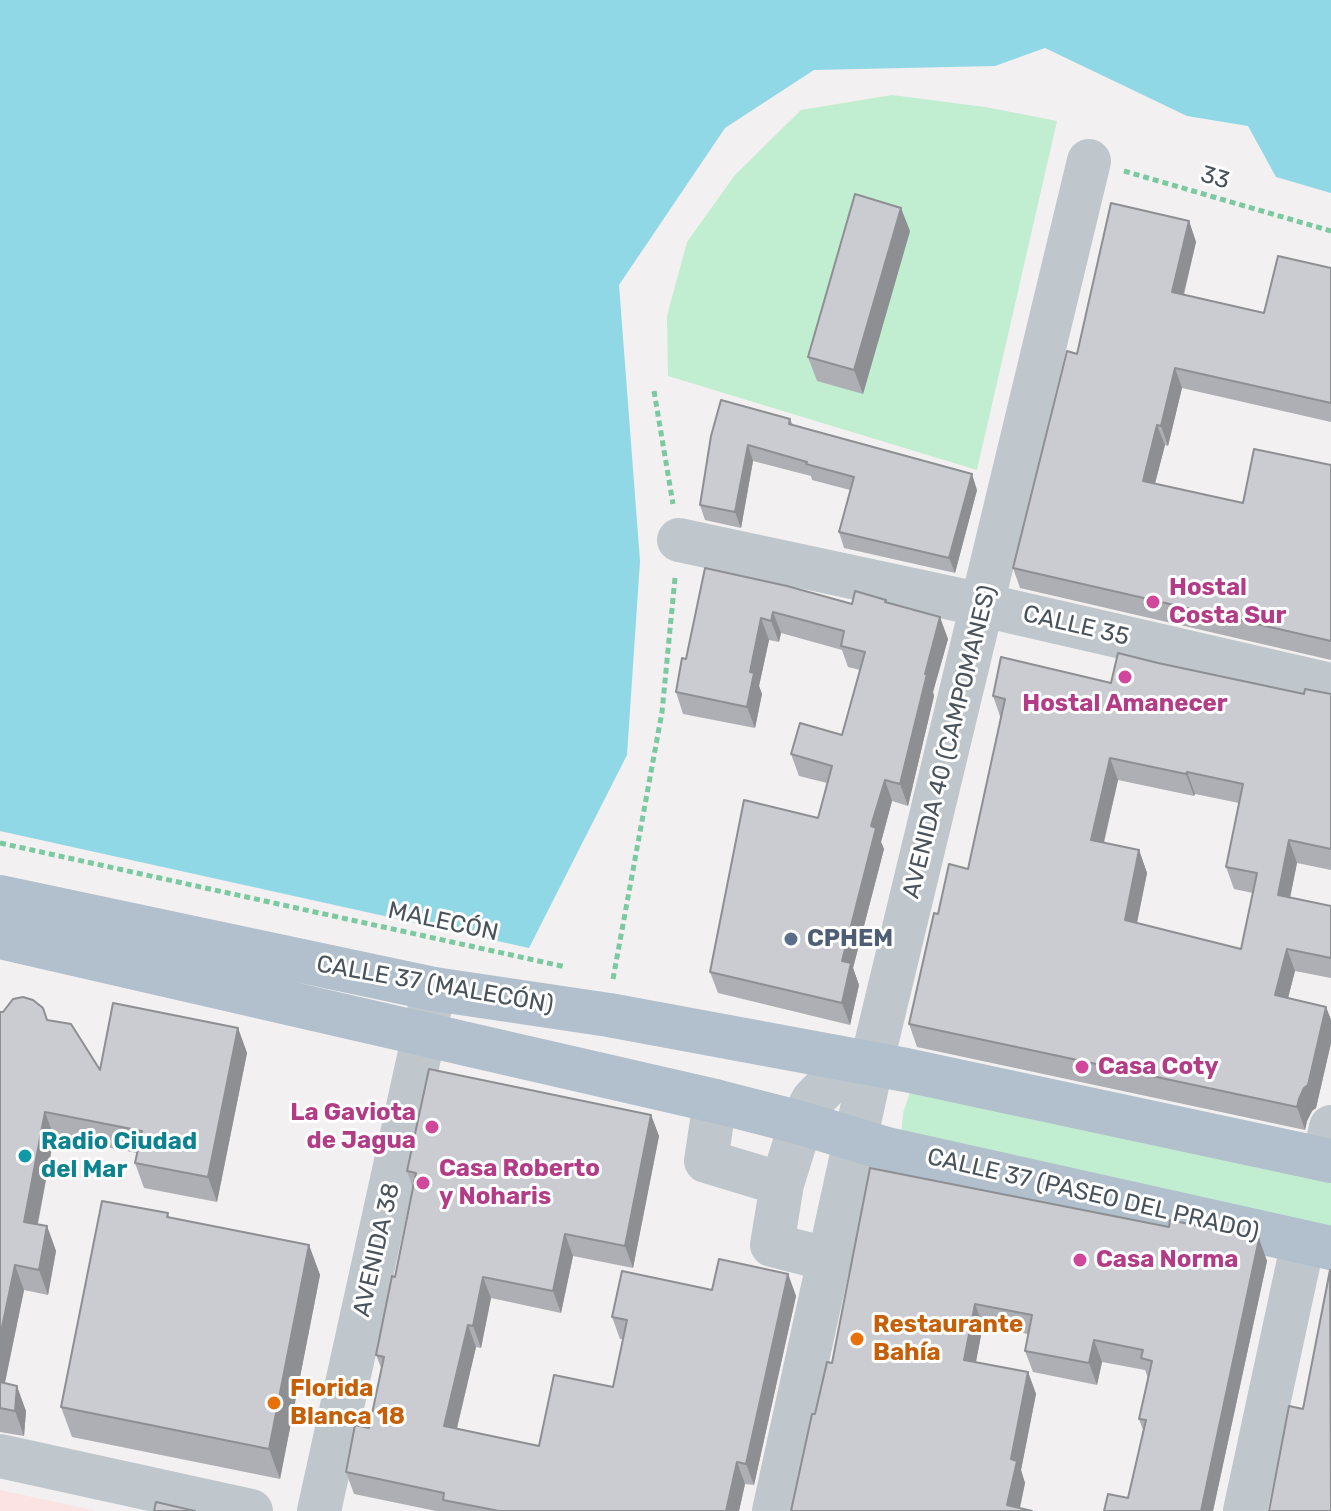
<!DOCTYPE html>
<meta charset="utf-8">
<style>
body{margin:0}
canvas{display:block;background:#f2f0f0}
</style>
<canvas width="1331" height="1511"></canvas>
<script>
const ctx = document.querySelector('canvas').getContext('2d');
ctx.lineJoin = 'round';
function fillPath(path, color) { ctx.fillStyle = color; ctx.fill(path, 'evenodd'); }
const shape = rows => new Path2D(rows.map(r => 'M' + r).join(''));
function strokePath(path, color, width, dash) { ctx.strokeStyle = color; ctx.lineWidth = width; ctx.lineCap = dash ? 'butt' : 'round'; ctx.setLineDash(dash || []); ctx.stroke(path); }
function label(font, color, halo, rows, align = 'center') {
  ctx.font = font + ' Rubik,sans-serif'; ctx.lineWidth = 6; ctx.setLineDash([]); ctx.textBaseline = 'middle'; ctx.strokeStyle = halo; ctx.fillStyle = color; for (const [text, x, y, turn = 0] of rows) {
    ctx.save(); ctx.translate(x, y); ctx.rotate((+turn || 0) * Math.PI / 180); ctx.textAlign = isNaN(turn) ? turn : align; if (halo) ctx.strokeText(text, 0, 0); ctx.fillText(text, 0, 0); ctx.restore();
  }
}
fillPath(shape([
 [0,1490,97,1511,0,1511]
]), '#fae3e2');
fillPath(shape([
 [892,95,985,107,1057,121,977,470,668,376,667,316,687,242,735,175,801,110],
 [912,1086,1331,1175,1331,1234,901,1139,903,1113]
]), '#c1edd0');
fillPath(shape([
 [0,0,1331,0,1331,193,1276,177,1248,126,1187,116,1045,48,995,66,814,70,725,128,619,285,640,561,627,755,529,948,0,831]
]), '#91d8e7');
strokePath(shape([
 [1124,171,1331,231],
 [654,391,673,504],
 [0,843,566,967],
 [613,979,662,712,675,578]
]), '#7bc9a0', 5, [6, 4]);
strokePath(shape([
 [679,540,983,605,1331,685],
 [715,1101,706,1161,782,1184,772,1245,831,1260],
 [1324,1159,1331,1127],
 [782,1184,801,1123,813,1100,839,1073,872,1065],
 [0,1456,251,1511],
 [319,1511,434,989],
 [774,1511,878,1036,1089,161],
 [1245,1511,1303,1242]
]), '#bfc7cd', 44);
strokePath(shape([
 [0,897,434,989,609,1015,906,1070,1331,1161],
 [0,937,715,1101,801,1123,887,1149,1331,1248]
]), '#b1c0cc', 44);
fillPath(shape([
 [1189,221,1196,242,1184,295,1264,313,1331,268,1331,422,1182,388,1168,446,1165,445,1155,484,1243,503,1331,465,1331,660,1020,588,1013,568,1077,354],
 [910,231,863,394,817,381,808,357],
 [790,419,793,425,977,490,955,573,844,548,839,532,850,490,812,480,811,476,753,461,741,528,705,520,700,505,711,436],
 [705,568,852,604,886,600,887,603,948,639,933,692,934,696,908,806,892,801,881,842,884,849,853,968,859,985,850,1025,718,993,710,972,818,818,827,783,799,776,791,754,842,735,860,670,848,667,842,650,781,633,779,642,769,640,759,686,762,694,755,728,683,714,676,692,686,659],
 [1158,663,1304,694,1331,694,1331,870,1297,863,1290,898,1331,906,1331,978,1295,971,1288,998,1326,1007,1331,1020,1331,1043,1316,1108,1312,1111,1307,1121,1305,1130,917,1047,909,1024,938,914,968,869,1001,719,993,696,1111,683],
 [1118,780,1194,796,1195,794,1239,803,1226,867,1234,889,1253,893,1241,949,1137,923,1147,873,1139,850,1104,843],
 [0,1012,47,1020,100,1070,238,1028,247,1053,217,1202,144,1188,135,1163,137,1153,54,1137,38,1224,47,1226,56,1251,48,1295,24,1290,5,1383,26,1411,24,1436,0,1432],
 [651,1115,659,1136,633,1268,573,1256,561,1313,491,1298,481,1348,476,1347,457,1429,539,1446,613,1387,623,1339,620,1339,612,1317,712,1290,788,1274,796,1296,754,1485,745,1484,739,1511,436,1511,354,1494,346,1472,369,1428,382,1370,376,1355,395,1277,413,1188,407,1171],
 [870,1168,1169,1227,1259,1239,1267,1261,1213,1511,1104,1511,1128,1498,1143,1430,1139,1419,1148,1378,1145,1370,1102,1362,1097,1385,1033,1372,1025,1351,1028,1334,983,1325,976,1362,1028,1372,1036,1394,1021,1470,1025,1483,1020,1508,791,1511,815,1414,832,1363],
 [168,1213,169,1217,309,1245,320,1275,280,1479,72,1437,61,1407]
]), '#aeafb5');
fillPath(shape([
 [901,208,910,231,863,394,854,370],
 [1189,221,1196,242,1179,312,1172,292],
 [1175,368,1182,388,1168,446,1161,426],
 [1157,425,1165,445,1150,502,1143,481],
 [748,445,753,461,741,528,735,512],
 [972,474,977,490,955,573,949,558],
 [773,612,781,633,779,642,771,621],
 [940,617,948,639,933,692,934,696,908,806,900,784,925,674],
 [761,618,769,640,759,686,762,694,755,728,747,707,750,672],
 [1110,758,1118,780,1099,862,1091,840],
 [1187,772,1195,794,1194,796,1186,774],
 [885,780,892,801,881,842,884,849,853,968,859,985,850,1025,842,1003,842,961,871,826],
 [1289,840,1297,863,1286,917,1278,895],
 [1139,850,1147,873,1133,942,1125,920],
 [1287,949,1295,971,1283,1017,1275,995],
 [1326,1007,1331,1020,1331,1043,1316,1108,1312,1111,1307,1121,1305,1130,1297,1107],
 [238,1028,247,1053,217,1202,208,1177],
 [45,1112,54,1137,33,1247,24,1222],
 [651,1115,659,1136,633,1268,625,1246],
 [47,1226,56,1251,48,1295,39,1270],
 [565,1234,573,1256,561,1313,553,1291],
 [1259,1239,1267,1261,1213,1511,1201,1511],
 [309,1245,320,1275,280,1479,269,1449],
 [15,1265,24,1290,0,1406,0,1337],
 [788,1274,796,1296,754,1485,746,1464],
 [483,1277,491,1298,481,1348,473,1326],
 [975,1304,983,1325,972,1382,964,1360],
 [468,1325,476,1347,452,1448,444,1426],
 [1094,1340,1102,1362,1097,1385,1089,1363],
 [1028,1372,1036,1394,1021,1470,1025,1483,1019,1511,1007,1505,1011,1459],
 [17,1386,26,1411,24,1436,15,1411],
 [737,1462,745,1484,739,1511,726,1511]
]), '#8d8f93');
const building = shape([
 [855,194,901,208,854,370,808,357,855,194],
 [1111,203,1189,221,1172,292,1264,313,1278,256,1331,268,1331,403,1175,368,1161,426,1157,425,1143,481,1243,503,1254,449,1331,465,1331,641,1013,568,1067,351,1077,354,1111,203],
 [721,400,790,419,789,424,972,474,949,558,839,532,854,477,806,464,807,462,748,445,735,512,700,505,711,436,721,400],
 [705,568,787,586,852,604,855,591,886,600,885,602,940,617,925,674,927,674,900,784,885,780,871,826,876,828,842,961,851,963,842,1003,710,972,744,800,818,818,832,766,791,754,800,723,842,735,865,652,841,646,844,631,773,612,771,621,761,618,750,672,754,673,747,707,676,692,682,658,686,659,705,568],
 [1118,653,1158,663,1304,694,1305,689,1331,694,1331,849,1289,840,1278,895,1331,906,1331,958,1287,949,1275,995,1326,1007,1308,1085,1304,1088,1299,1099,1297,1107,909,1024,934,913,938,914,949,864,968,869,1005,699,993,696,1001,657,1111,683,1118,653],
 [1110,758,1186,774,1187,772,1243,784,1226,867,1257,873,1241,949,1125,920,1139,850,1091,840,1110,758],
 [23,997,33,1000,43,1008,47,1020,71,1024,100,1070,113,1003,238,1028,208,1177,135,1163,142,1131,45,1112,24,1222,47,1226,39,1270,15,1265,0,1337,0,1012,3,1012,13,999,23,997],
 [429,1069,651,1115,625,1246,565,1234,553,1291,483,1277,473,1326,468,1325,444,1426,539,1446,554,1375,613,1387,627,1320,612,1317,622,1271,712,1290,719,1259,788,1274,746,1464,737,1462,726,1511,499,1511,443,1500,444,1493,346,1472,355,1425,369,1428,384,1357,376,1355,392,1276,395,1277,416,1173,407,1171,429,1069],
 [870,1168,1169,1227,1170,1220,1259,1239,1201,1511,1104,1511,1108,1494,1128,1498,1146,1420,1139,1419,1152,1361,1141,1358,1143,1350,1094,1340,1089,1363,1025,1351,1032,1315,975,1304,964,1360,1028,1372,1011,1459,1017,1461,1007,1505,1032,1511,791,1511,812,1414,815,1414,827,1362,832,1363,870,1168],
 [102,1201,168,1213,167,1217,309,1245,269,1449,61,1407,102,1201],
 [1330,1270,1331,1511,1269,1511,1289,1406,1303,1409,1330,1270],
 [0,1382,17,1386,15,1411,0,1408,0,1382],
 [156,1502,195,1511,154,1511,156,1502]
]);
fillPath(building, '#caccd2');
strokePath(building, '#8d8f93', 2);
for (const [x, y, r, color] of [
 [1153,602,8,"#d1479c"],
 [1125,677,8,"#d1479c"],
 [791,939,8,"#5c6f8a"],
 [1082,1067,8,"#d1479c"],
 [432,1127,8,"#d1479c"],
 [25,1156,8,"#0f9aa8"],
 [423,1183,8,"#d1479c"],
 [1080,1260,8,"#d1479c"],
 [857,1339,8,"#e8710a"],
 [274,1403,8,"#e8710a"]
]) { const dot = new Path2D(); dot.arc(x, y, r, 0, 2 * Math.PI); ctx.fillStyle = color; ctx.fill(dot); strokePath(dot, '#fff', 3); }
label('24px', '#49535c', '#fff', [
 ["33",1215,178,16],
 ["CALLE 35",1076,626,13],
 ["AVENIDA 40 (CAMPOMANES)",950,742,-76],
 ["MALECÓN",443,922,12],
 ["CALLE 37 (MALECÓN)",435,985,10],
 ["CALLE 37 (PASEO DEL PRADO)",1093,1195,13],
 ["AVENIDA 38",377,1250,-77]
]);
label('bold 24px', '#b23c85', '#fff', [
 ["Hostal",1169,588],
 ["Costa Sur",1169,616],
 ["Hostal Amanecer",1125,704,"center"],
 ["Casa Coty",1098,1067],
 ["La Gaviota",416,1113,"right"],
 ["de Jagua",416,1141,"right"],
 ["Casa Roberto",439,1169],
 ["y Noharis",439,1197],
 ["Casa Norma",1096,1260]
], 'left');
label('bold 24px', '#4e5e75', '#fff', [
 ["CPHEM",807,939]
], 'left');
label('bold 24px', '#0d838f', '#fff', [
 ["Radio Ciudad",41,1142],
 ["del Mar",41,1170]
], 'left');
label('bold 24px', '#c56008', '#fff', [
 ["Restaurante",873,1325],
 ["Bahía",873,1353],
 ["Florida",290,1389],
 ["Blanca 18",290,1417]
], 'left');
</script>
